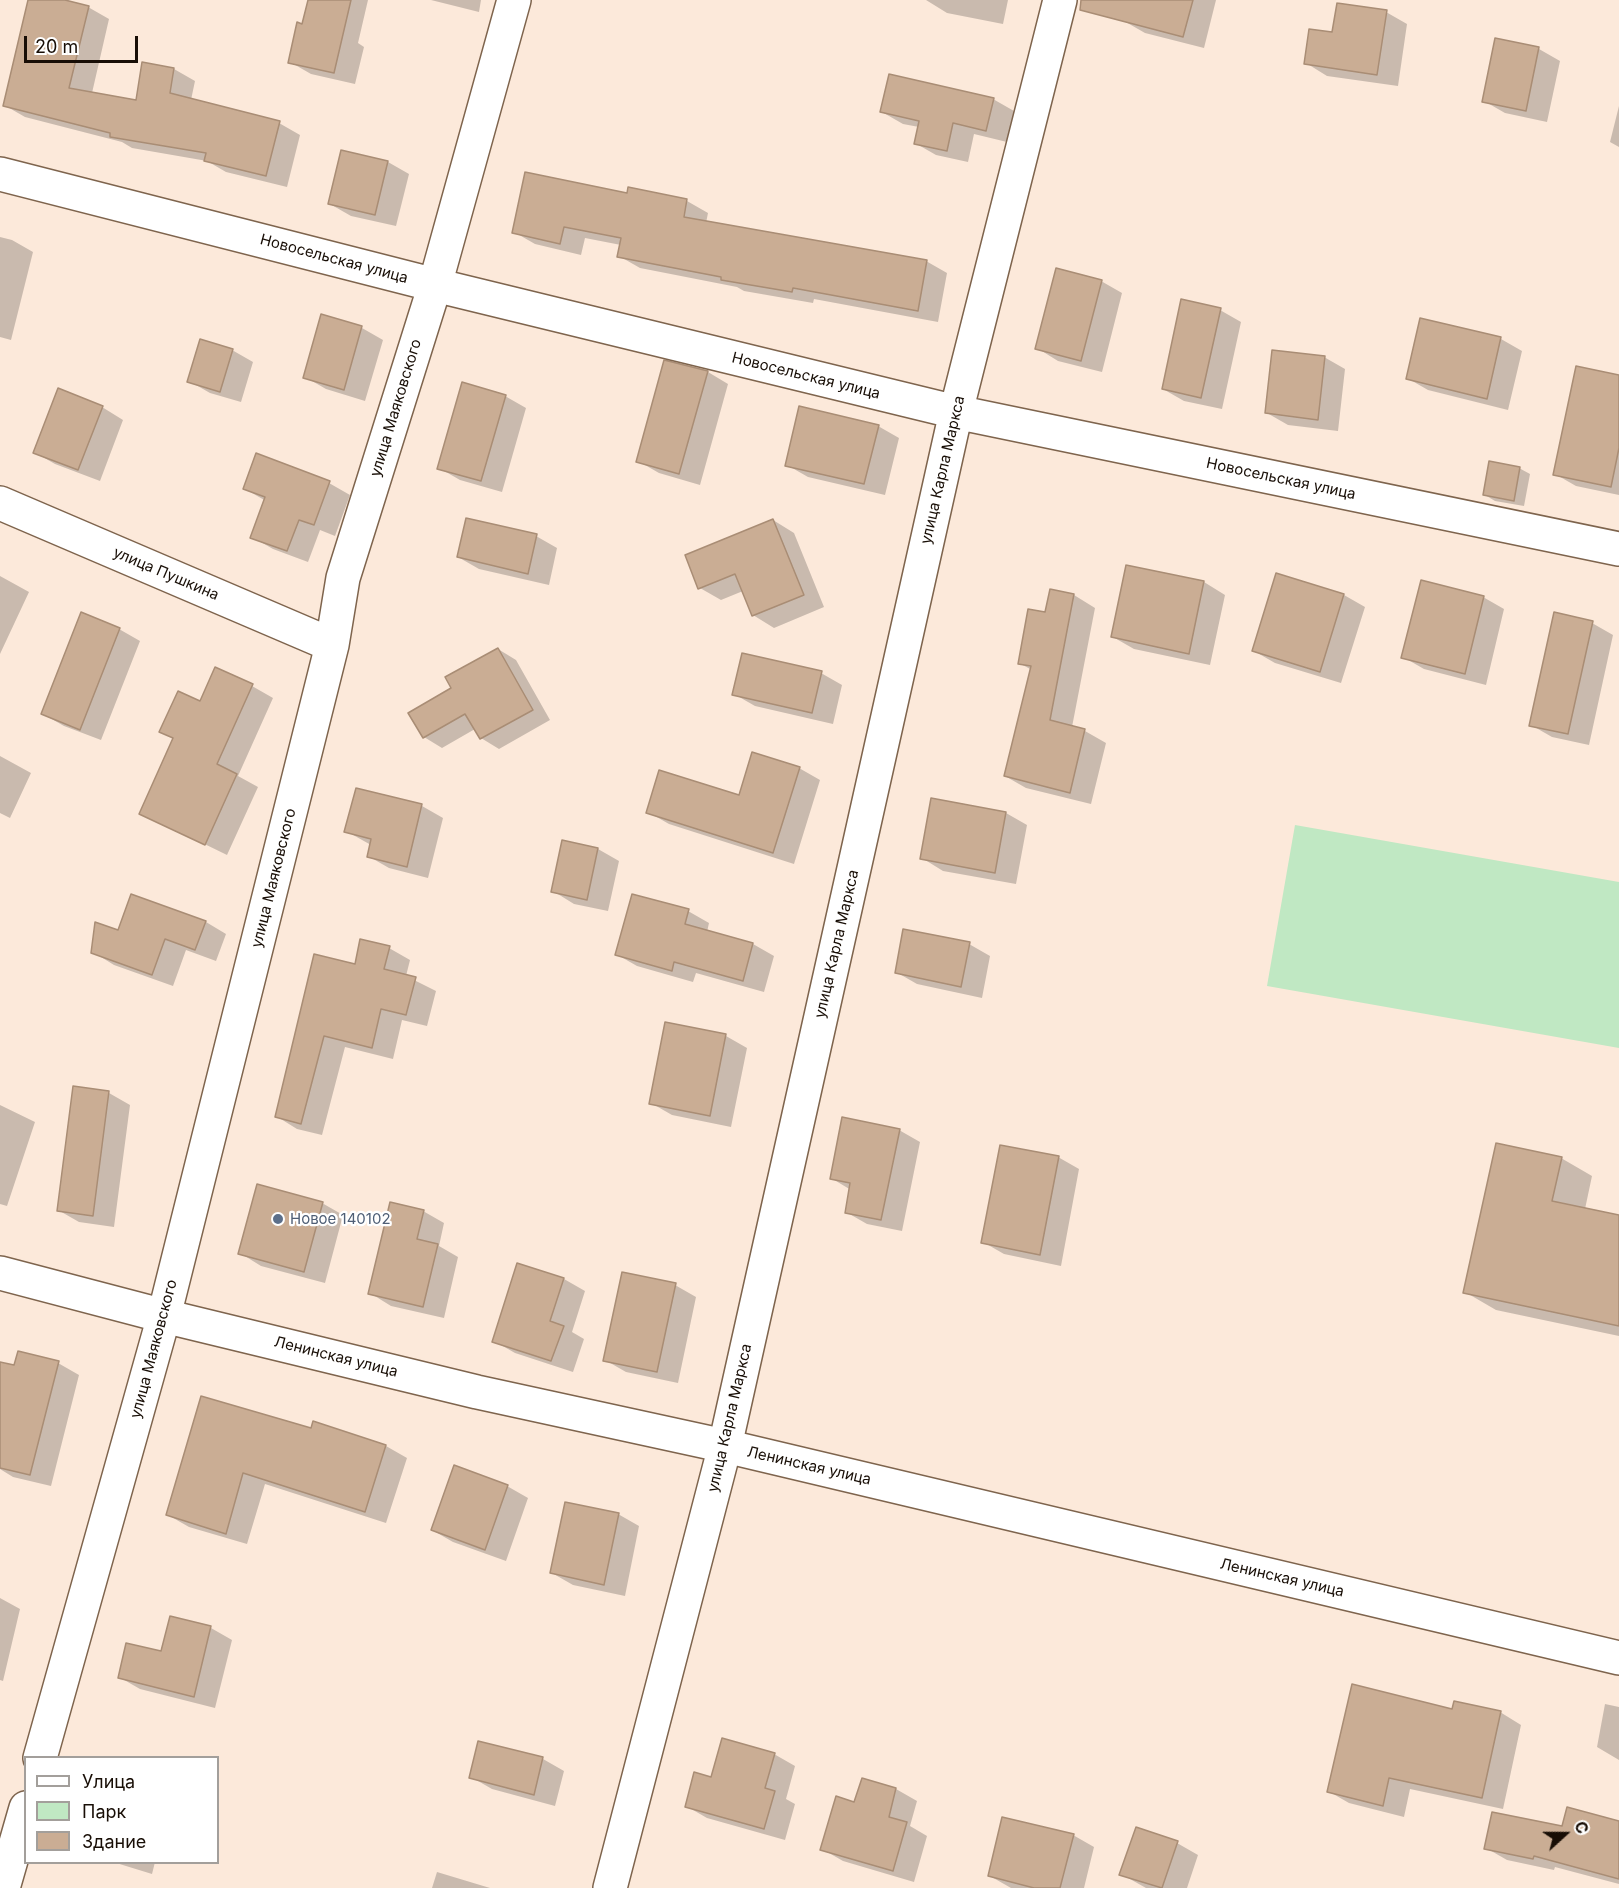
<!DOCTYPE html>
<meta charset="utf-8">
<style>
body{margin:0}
#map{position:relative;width:1619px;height:1888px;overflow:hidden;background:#fce9da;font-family:Inter,sans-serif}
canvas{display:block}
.legend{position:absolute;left:24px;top:1756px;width:195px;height:108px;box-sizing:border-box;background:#fff;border:2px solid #a39f9b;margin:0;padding:8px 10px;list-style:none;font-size:18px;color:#180e06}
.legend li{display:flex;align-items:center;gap:12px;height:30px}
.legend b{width:30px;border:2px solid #a39f9b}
.north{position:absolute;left:1535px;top:1804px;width:60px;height:60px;-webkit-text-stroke:4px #fff;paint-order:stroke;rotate:69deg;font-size:16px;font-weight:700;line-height:24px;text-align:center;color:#180e06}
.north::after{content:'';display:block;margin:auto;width:21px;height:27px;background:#180e06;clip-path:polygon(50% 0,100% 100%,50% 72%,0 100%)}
.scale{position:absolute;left:24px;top:36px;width:114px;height:27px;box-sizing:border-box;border:3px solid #180e06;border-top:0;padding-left:8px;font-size:18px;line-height:21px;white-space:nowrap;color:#180e06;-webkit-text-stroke:4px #fff;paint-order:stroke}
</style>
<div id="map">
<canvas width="1619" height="1888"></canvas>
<ul class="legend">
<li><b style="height:8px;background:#fff"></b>Улица</li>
<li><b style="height:16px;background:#c0e8c3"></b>Парк</li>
<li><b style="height:16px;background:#caad94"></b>Здание</li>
</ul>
<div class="north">С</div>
<div class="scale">20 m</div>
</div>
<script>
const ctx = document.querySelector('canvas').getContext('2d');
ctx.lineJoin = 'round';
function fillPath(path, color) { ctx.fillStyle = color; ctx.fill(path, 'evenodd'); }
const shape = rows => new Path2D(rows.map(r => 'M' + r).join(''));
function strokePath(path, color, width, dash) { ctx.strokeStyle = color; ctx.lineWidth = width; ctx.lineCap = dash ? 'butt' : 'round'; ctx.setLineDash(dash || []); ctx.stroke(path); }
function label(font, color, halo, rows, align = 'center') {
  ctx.font = font + ' Inter,sans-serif'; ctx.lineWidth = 4.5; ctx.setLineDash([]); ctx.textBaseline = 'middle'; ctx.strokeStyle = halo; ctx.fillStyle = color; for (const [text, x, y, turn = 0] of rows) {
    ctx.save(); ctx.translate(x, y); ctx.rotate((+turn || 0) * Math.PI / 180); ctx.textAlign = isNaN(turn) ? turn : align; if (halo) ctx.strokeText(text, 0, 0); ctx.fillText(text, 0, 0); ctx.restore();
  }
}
fillPath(shape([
 [1295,825,1619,882,1619,1048,1267,986]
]), '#c0e8c3');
fillPath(shape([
 [29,0,59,0,88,7,109,19,92,93,137,102,174,69,195,81,191,100,279,123,300,135,287,187,226,172,207,161,132,148,122,142,25,117,4,105],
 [309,0,368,0,358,43,364,47,355,84,311,74,290,62],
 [431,0,481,0,479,12],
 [926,0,1008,0,1003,24,947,13],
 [1130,0,1216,0,1204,48,1145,33,1124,21],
 [1386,12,1407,24,1398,86,1327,76,1306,63,1334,34],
 [1497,40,1539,49,1560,61,1547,122,1505,113,1484,101],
 [993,99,1014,111,1007,142,974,134,968,162,936,155,915,143,919,127,903,124,882,112],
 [1619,106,1619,147,1610,142],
 [388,162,409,174,396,226,351,216,330,204],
 [629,189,687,201,708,213,706,223,926,261,947,273,938,322,814,299,813,303,744,291,737,287,640,268,619,256,621,245,585,238,581,255,535,244,514,232,629,195],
 [0,237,12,240,33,252,11,340,0,337],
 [1101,281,1122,293,1102,372,1058,361,1037,348],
 [1220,310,1241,322,1222,409,1184,401,1163,389],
 [322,316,362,328,383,340,365,401,326,389,305,377],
 [1421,320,1501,339,1522,351,1508,410,1428,390,1407,378],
 [232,350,253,362,241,402,210,393,189,381],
 [1324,357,1345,369,1338,431,1288,425,1267,413],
 [708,372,728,384,700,485,659,473,638,461],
 [1619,376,1619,495,1576,486,1555,474],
 [59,390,102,407,123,420,100,481,55,464,34,452],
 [505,396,526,408,502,492,460,480,439,468],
 [878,426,899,438,885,495,808,477,787,465],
 [257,455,329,483,350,495,335,536,320,530,308,562,273,549,252,537,266,501,245,489],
 [1519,468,1530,474,1524,506,1495,501,1485,495],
 [773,520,794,533,824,607,774,628,753,615,743,591,721,600,700,588],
 [536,536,557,548,549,585,479,569,458,557],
 [1127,567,1204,582,1225,595,1210,665,1134,649,1113,637],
 [1277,575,1344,595,1365,607,1341,683,1275,663,1254,651],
 [0,576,29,592,0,654],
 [1074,595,1095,608,1072,727,1085,731,1106,743,1091,804,1026,788,1005,776,1032,670,1019,663,1046,614],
 [1483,597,1504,609,1486,685,1424,669,1403,657],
 [1592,623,1613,635,1589,745,1552,737,1531,725],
 [119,629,140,641,101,740,64,726,43,714],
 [498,649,516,660,550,720,499,749,481,738,475,729,442,748,424,737,453,689],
 [821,673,842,685,833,724,755,706,734,694],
 [252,686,273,698,238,776,258,787,227,855,141,813,175,739,161,731,200,703],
 [0,756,31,773,10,818,0,813],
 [799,768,820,780,794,864,669,824,648,812,740,797],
 [357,789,422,806,443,818,428,878,389,868,368,856,371,845,346,831],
 [933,800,1006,813,1027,825,1016,884,943,871,922,858],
 [564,842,598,849,619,861,608,911,574,904,553,891],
 [688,911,709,923,707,932,753,944,774,956,764,992,696,973,693,982,637,966,616,954],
 [206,922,226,934,216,961,186,950,173,986,114,965,93,952,119,932],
 [969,944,990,956,982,998,917,984,896,972],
 [389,948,410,960,406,976,436,991,427,1026,402,1020,393,1059,345,1047,322,1135,297,1129,276,1116,356,966],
 [726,1036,747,1048,731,1127,672,1115,651,1103],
 [74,1088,109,1093,130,1105,114,1227,79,1222,58,1210],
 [0,1105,35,1122,7,1206,0,1204],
 [899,1130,920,1142,902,1231,867,1224,846,1212,851,1190,831,1178],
 [1058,1157,1079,1169,1061,1266,1004,1254,983,1242],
 [1561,1158,1592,1176,1585,1209,1619,1216,1619,1336,1496,1310,1465,1292],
 [322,1203,343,1215,325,1283,261,1266,240,1253],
 [423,1211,444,1223,439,1246,458,1257,444,1318,391,1306,370,1293],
 [518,1265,564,1279,585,1291,572,1332,584,1339,573,1372,515,1353,494,1341],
 [675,1285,696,1297,678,1383,626,1372,605,1360],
 [0,1363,16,1367,58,1363,79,1375,51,1486,13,1477,0,1469],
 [314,1423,386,1446,407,1458,386,1523,265,1484,247,1544,189,1527,168,1515,312,1430],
 [507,1486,528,1498,506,1561,453,1542,432,1530],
 [618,1514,639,1526,625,1596,573,1585,552,1573],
 [0,1598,20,1609,3,1681,0,1680],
 [171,1618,211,1628,232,1640,215,1708,140,1689,119,1677,162,1653],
 [1605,1704,1619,1707,1619,1760,1597,1747],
 [1454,1711,1500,1712,1521,1725,1503,1809,1410,1789,1404,1817,1349,1803,1328,1791],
 [479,1743,543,1759,564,1771,555,1806,492,1789,471,1777],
 [774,1754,795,1766,786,1799,795,1804,785,1840,707,1818,686,1806,712,1779],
 [863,1780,896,1789,917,1801,910,1826,927,1836,914,1882,843,1861,822,1849,855,1804],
 [1619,1823,1619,1884,1555,1867,1554,1870,1507,1860,1486,1848,1563,1828],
 [1073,1835,1094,1847,1084,1888,1011,1888,990,1876],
 [1177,1843,1198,1855,1187,1888,1146,1888,1121,1874],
 [113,1862,155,1862,152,1874],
 [437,1872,490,1888,432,1888]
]), '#0003');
const building = shape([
 [28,0,65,0,89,6,69,88,136,100,142,62,174,68,170,93,280,121,266,176,204,161,206,153,110,137,110,133,3,106,28,0],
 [308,0,351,0,334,73,288,63,297,22,302,24,308,0],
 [1081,0,1193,0,1183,37,1080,10,1081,0],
 [1337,3,1387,10,1377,75,1304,64,1309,29,1332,32,1337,3],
 [1495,38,1539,47,1526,111,1482,102,1495,38],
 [889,74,994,98,986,131,953,123,947,151,914,144,919,121,880,112,889,74],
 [341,150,388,161,375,215,328,204,341,150],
 [525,172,627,193,628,187,687,199,684,217,927,260,918,311,793,288,792,292,721,280,721,277,617,257,621,238,564,227,560,244,512,233,525,172],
 [1056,268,1102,280,1081,361,1035,349,1056,268],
 [1181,299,1221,308,1201,398,1162,389,1181,299],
 [321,314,362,326,344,390,303,378,321,314],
 [1420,318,1501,337,1487,399,1406,379,1420,318],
 [200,339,233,349,220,392,187,382,200,339],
 [1272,350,1325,356,1318,420,1265,413,1272,350],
 [664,360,708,371,679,474,636,462,664,360],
 [1576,366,1619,375,1619,448,1611,487,1553,475,1576,366],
 [462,382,506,395,481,481,437,469,462,382],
 [58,388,103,406,78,470,33,453,58,388],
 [799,406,879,425,864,484,785,466,799,406],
 [256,453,330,481,314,525,299,520,287,551,250,538,265,497,243,489,256,453],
 [1489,461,1520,467,1514,501,1483,495,1489,461],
 [466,518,537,534,528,574,457,557,466,518],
 [773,519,804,595,752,616,735,574,698,589,685,555,773,519],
 [1126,565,1204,581,1189,654,1111,637,1126,565],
 [1276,573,1344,594,1320,672,1252,651,1276,573],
 [1421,580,1484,596,1465,674,1401,658,1421,580],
 [1050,589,1074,594,1050,720,1085,729,1070,793,1004,776,1031,666,1018,664,1028,609,1045,612,1050,589],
 [81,612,120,628,80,730,41,714,81,612],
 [1554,612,1593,621,1568,734,1529,726,1554,612],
 [498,648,533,710,480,739,465,714,423,738,408,713,451,688,445,677,498,648],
 [742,653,822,671,812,713,732,695,742,653],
 [215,667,253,684,217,764,237,774,205,845,139,814,173,738,159,732,178,691,200,701,215,667],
 [752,752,800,767,773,853,646,813,659,770,739,795,752,752],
 [356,788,422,804,407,867,367,857,371,839,344,832,356,788],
 [931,798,1006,812,995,873,920,859,931,798],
 [562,840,598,848,587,900,551,892,562,840],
 [131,894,206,921,195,950,165,939,152,975,91,953,95,922,118,930,131,894],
 [632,894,689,909,685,924,753,943,743,981,674,962,672,971,615,955,632,894],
 [903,929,970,942,961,987,895,973,903,929],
 [360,939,390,946,384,969,416,977,406,1015,381,1009,372,1048,324,1036,301,1124,275,1117,314,954,355,964,360,939],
 [665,1022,726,1034,710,1116,649,1104,665,1022],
 [73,1086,109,1091,93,1216,57,1211,73,1086],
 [842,1117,900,1129,881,1220,845,1213,850,1183,830,1179,842,1117],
 [1496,1143,1562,1157,1552,1201,1619,1215,1619,1326,1463,1293,1496,1143],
 [1000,1145,1059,1156,1040,1255,981,1243,1000,1145],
 [257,1184,323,1202,304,1272,238,1254,257,1184],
 [390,1202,424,1210,417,1239,438,1244,423,1307,368,1294,390,1202],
 [517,1263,564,1278,550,1321,564,1326,551,1361,492,1342,517,1263],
 [622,1272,676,1283,657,1372,603,1361,622,1272],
 [18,1351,59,1361,30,1475,0,1468,0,1362,14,1365,18,1351],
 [201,1396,311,1428,313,1421,386,1445,365,1512,243,1473,226,1534,166,1515,201,1396],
 [454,1465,508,1485,485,1550,431,1530,454,1465],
 [565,1502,619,1513,604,1585,550,1573,565,1502],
 [170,1616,211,1626,194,1697,118,1678,126,1643,161,1651,170,1616],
 [1352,1684,1452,1709,1454,1701,1501,1711,1482,1798,1389,1778,1383,1806,1327,1792,1352,1684],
 [722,1738,775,1753,765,1788,775,1791,764,1829,685,1807,694,1772,711,1777,722,1738],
 [478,1741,543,1757,534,1795,469,1778,478,1741],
 [862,1778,896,1788,889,1817,907,1822,893,1871,820,1850,836,1796,854,1802,862,1778],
 [1567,1807,1619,1821,1619,1879,1534,1856,1533,1859,1484,1849,1492,1812,1562,1826,1567,1807],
 [1002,1817,1074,1834,1060,1888,1034,1888,988,1876,1002,1817],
 [1136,1827,1178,1841,1162,1888,1119,1875,1136,1827]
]);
fillPath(building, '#caad94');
strokePath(building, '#a98d75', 1.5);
const street = shape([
 [0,174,435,285,956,412,1619,549],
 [0,503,332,645],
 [40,1758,164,1316,332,645,343,578,435,285,514,0],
 [3,1888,26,1808],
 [610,1888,725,1446,956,412,1060,0]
]);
const secondary = shape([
 [0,1273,164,1316,477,1392,725,1446,1619,1658]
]);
strokePath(street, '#7e644d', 36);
strokePath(secondary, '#7e644d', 36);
strokePath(street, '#fff', 33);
strokePath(secondary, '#fff', 33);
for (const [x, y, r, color] of [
 [278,1219,6,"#5c6f8a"]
]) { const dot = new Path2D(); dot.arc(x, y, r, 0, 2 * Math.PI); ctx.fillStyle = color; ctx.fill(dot); strokePath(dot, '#fff', 2); }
label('15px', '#180e06', '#fff', [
 ["Новосельская улица",334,259,15],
 ["Новосельская улица",806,376,14],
 ["улица Маяковского",396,408,-73],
 ["улица Карла Маркса",943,470,-77],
 ["Новосельская улица",1281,479,12],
 ["улица Пушкина",166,574,23],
 ["улица Маяковского",274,878,-76],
 ["улица Карла Маркса",837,944,-77],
 ["улица Маяковского",154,1349,-75],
 ["Ленинская улица",336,1357,14],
 ["улица Карла Маркса",730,1418,-77],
 ["Ленинская улица",809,1466,13],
 ["Ленинская улица",1282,1578,13]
]);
label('15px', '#4e5e75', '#fff', [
 ["Новое 140102",290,1219]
], 'left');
</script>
